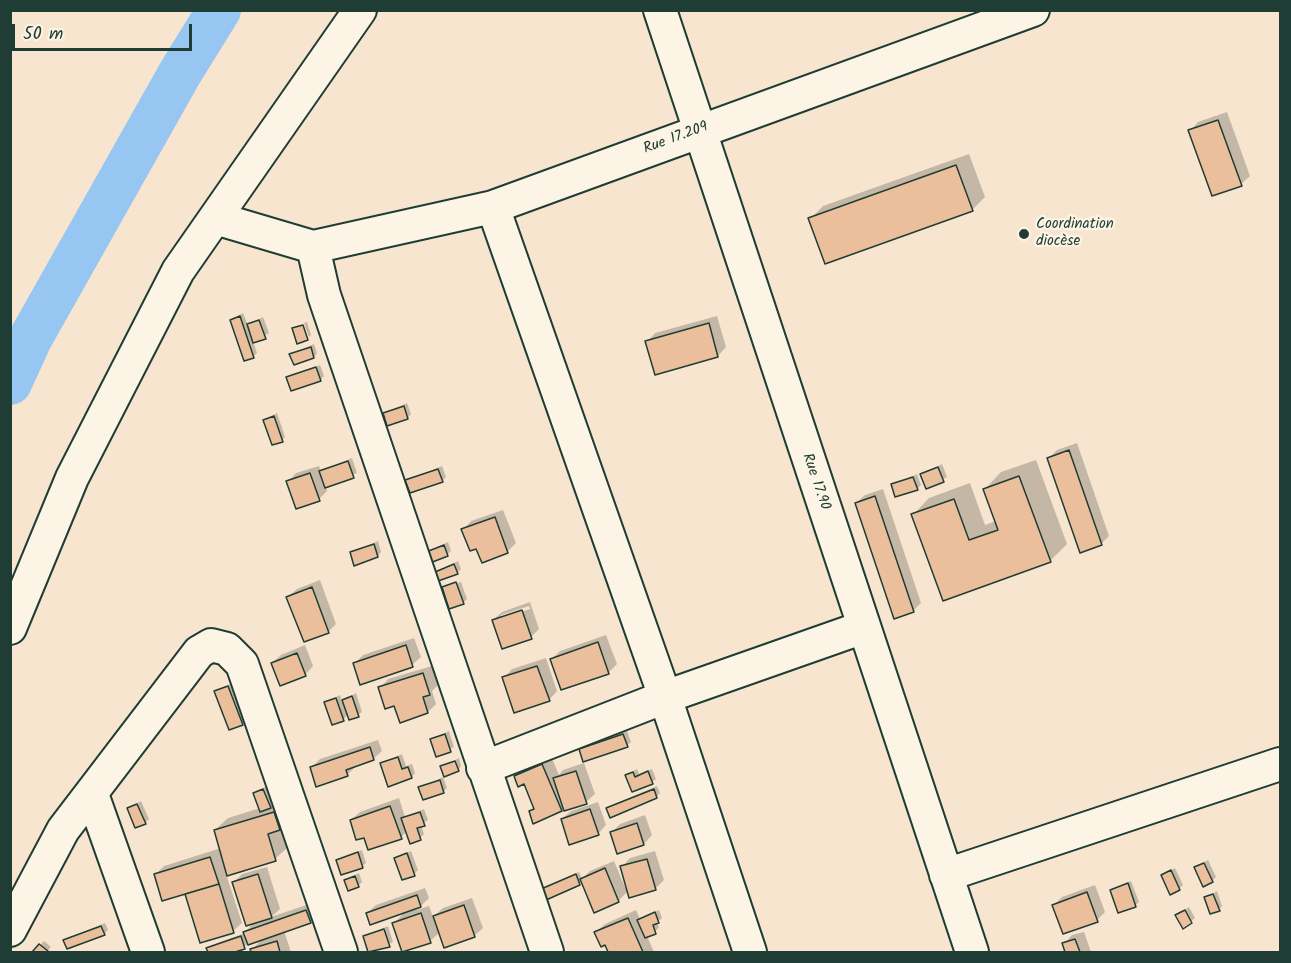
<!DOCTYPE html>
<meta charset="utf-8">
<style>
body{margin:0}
#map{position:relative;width:1291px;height:963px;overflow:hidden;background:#f7e5cf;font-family:Kalam,sans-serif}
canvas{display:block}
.frame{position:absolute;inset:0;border:12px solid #1f3d34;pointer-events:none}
.scale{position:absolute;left:12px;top:24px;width:180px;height:27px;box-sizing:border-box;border:3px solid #1f3d34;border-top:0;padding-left:8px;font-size:18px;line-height:21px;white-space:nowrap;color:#1f3d34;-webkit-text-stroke:4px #fcf5e5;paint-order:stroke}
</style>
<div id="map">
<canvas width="1291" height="963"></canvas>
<div class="frame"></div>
<div class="scale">50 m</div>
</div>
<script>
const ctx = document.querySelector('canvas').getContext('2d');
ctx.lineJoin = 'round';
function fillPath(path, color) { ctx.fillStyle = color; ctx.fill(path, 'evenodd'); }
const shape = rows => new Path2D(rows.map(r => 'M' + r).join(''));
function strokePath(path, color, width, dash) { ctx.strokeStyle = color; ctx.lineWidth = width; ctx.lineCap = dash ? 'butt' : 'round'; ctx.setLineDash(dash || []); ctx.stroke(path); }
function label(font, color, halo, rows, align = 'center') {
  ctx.font = font + ' Kalam,sans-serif'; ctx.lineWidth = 4.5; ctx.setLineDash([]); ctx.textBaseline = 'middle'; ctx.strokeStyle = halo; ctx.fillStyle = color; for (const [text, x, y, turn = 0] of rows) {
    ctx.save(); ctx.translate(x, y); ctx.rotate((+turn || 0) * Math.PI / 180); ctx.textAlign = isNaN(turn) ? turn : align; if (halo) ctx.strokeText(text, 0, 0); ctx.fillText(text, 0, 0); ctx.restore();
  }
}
fillPath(shape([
 [1227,112,1250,176,1241,184,1190,131,1198,122],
 [969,154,985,197,972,210,810,219,823,206],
 [243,313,248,325,263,317,269,333,253,341,257,353,253,357,231,320],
 [717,316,726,347,718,356,647,342,655,333],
 [307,322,311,335,309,337,304,323],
 [314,344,317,353,314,357,291,354],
 [320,365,324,376,320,380,288,378],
 [407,403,411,414,408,418,385,413],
 [277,413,285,437,282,441,265,420],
 [1077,443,1109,536,1101,544,1049,458,1057,450],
 [352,458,357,473,326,486,327,491,319,499,288,482,296,473,319,466,321,471],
 [1036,460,1067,544,1050,561,943,599,913,515,929,498,970,483,985,525,996,521,985,489,1001,472],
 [942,464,947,477,927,487,922,475],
 [442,466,446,477,442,481,407,481],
 [917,474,921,485,917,489,893,485],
 [883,489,921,603,913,611,856,503,865,495],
 [503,510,516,543,507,552,483,561,477,547,463,530,471,521],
 [378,541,381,552,378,556,351,553],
 [448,542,451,551,447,555,427,552],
 [458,561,461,569,457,573,436,572],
 [320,580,336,624,328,632,288,597,297,589],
 [461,582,467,599,463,603,444,587],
 [530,602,539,629,531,637,493,620,502,612],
 [529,606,530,609,501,618,501,615],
 [606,635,617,664,608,673,552,659,560,651],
 [414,638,421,657,412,665,355,663,363,655],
 [305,645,313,666,305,675,272,663,281,655],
 [546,658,557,691,549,700,504,678,512,669],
 [432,666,438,685,432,691,436,704,428,712,395,704,380,688,388,679],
 [232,683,246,720,242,724,216,691],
 [356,693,362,712,358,715,348,714,343,720,325,702,340,695,342,702],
 [449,731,454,747,437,755,432,739],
 [627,731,631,742,627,745,581,749,585,746],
 [378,740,382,751,373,759,356,766,348,774,317,785,311,768,320,759],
 [402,754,406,766,412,764,415,773,412,777,382,763],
 [551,756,559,775,563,770,584,763,595,794,586,802,561,810,530,812,535,807,525,782,515,776,524,768],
 [459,758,461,766,458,770,442,767],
 [637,769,639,774,652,769,656,779,652,782,626,775],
 [443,777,447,788,443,792,420,788],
 [267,786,288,847,275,859,226,874,242,923,233,931,186,892,156,874,164,866,221,848,215,830,228,818,260,808,255,793],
 [657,786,660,793,657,796,611,816,608,809,612,805],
 [399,798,405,817,424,809,428,820,421,825,424,834,420,838,407,831,401,837,365,836,351,820,360,812],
 [141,801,149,819,145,823,128,808],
 [598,802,606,825,598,834,562,819,571,811],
 [645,815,652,835,644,844,618,852,612,832,620,824],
 [362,850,366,863,362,866,338,860],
 [411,851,418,870,414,874,396,858],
 [655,851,664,880,656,888,630,896,622,867,630,858],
 [1208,860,1216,877,1212,881,1196,867],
 [614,861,627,892,618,901,583,881,579,884,543,889,579,872,582,879,590,871],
 [267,867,280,909,271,917,315,902,318,913,310,922,284,931,291,952,252,952,252,950,263,938,230,952,210,952,208,948,212,945,245,933,254,922,234,882,242,874],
 [1175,868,1183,885,1179,889,1163,875],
 [359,873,362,882,358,886,345,880],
 [1131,881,1139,902,1135,906,1111,890],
 [1095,885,1105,912,1097,920,1054,905,1062,897],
 [425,888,429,898,417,910,429,906,433,917,443,908,472,898,483,928,474,936,440,932,430,941,394,923,406,911,367,913,376,905],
 [1217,891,1222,906,1219,909,1205,898],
 [1189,907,1195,918,1183,927,1177,915],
 [636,910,640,919,659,910,662,918,657,922,659,928,647,936,654,952,610,952,596,932,605,924],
 [105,923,108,930,104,934,65,940],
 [388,926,393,942,370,952,364,936],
 [1084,932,1091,952,1067,952,1064,944,1072,935],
 [44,941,51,947,46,952,34,952]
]), '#0003');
strokePath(shape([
 [10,383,30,339,180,73,219,10]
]), '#97c6f2', 44);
const building = shape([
 [1218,120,1242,186,1212,196,1188,130,1218,120],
 [956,165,973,211,825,264,808,218,956,165],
 [240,316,254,358,244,361,230,320,240,316],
 [259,320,266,339,253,343,247,324,259,320],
 [709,323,718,357,655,375,645,341,709,323],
 [303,325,308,340,297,344,292,328,303,325],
 [311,347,314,358,294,365,289,354,311,347],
 [316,367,321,381,291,391,286,377,316,367],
 [404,406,408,419,387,426,383,413,404,406],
 [274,416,283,442,272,445,263,420,274,416],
 [1069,450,1102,545,1080,553,1047,458,1069,450],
 [348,461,354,478,325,488,319,471,348,461],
 [938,467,944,482,926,489,920,474,938,467],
 [438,469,443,482,410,493,405,480,438,469],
 [310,473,320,501,296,509,286,481,310,473],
 [1019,476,1051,562,943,601,911,514,954,499,969,540,998,530,983,489,1019,476],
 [913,477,918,490,895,497,891,484,913,477],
 [875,496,914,612,894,619,855,503,875,496],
 [495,517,508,553,482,563,476,549,470,551,461,529,495,517],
 [374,544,378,557,354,566,350,552,374,544],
 [444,545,448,556,430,563,426,552,444,545],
 [454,564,458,574,438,581,435,572,454,564],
 [456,582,464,604,449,609,442,587,456,582],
 [312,587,329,633,304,642,286,597,312,587],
 [522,610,532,639,502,649,492,620,522,610],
 [598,642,609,674,561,690,550,659,598,642],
 [406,645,413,667,360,685,353,663,406,645],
 [297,653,306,676,280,686,271,663,297,653],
 [537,666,550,701,514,713,502,677,537,666],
 [423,673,430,695,423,697,428,713,400,723,394,706,385,709,378,687,423,673],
 [228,686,243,725,229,730,214,691,228,686],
 [352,696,359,717,349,720,342,700,352,696],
 [336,698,344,721,332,725,324,702,336,698],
 [445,734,451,752,436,757,430,739,445,734],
 [623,734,628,747,583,762,579,749,623,734],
 [370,747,374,760,346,770,348,776,316,787,310,767,370,747],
 [398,757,402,769,408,767,412,778,388,787,380,763,398,757],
 [455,761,459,771,444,777,440,766,455,761],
 [542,764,562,811,533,824,529,811,534,809,524,784,518,787,514,776,542,764],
 [576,771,587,804,564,811,553,778,576,771],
 [648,771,653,784,632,792,625,775,633,772,635,777,648,771],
 [440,780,444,793,423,800,418,787,440,780],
 [263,789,271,808,260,812,253,793,263,789],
 [654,789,657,798,610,818,606,808,654,789],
 [137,804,146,824,135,828,127,808,137,804],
 [390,806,402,839,368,850,364,838,356,840,350,820,390,806],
 [590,809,599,835,569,845,561,819,590,809],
 [274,812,280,830,268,834,276,861,227,876,214,830,274,812],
 [420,812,425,826,417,828,421,840,410,844,401,818,420,812],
 [637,823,644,845,617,854,610,832,637,823],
 [358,852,363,868,341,875,336,860,358,852],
 [407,853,415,876,402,880,394,858,407,853],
 [210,857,219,884,162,901,154,874,210,857],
 [647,859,656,890,629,898,620,866,647,859],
 [1204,863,1213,882,1203,887,1194,867,1204,863],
 [605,868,619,902,594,913,580,879,605,868],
 [1171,870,1180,890,1170,895,1161,875,1171,870],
 [258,874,272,918,246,926,232,882,258,874],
 [576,874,580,885,546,900,541,889,576,874],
 [355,876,359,887,348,891,344,880,355,876],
 [1128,883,1136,907,1118,913,1110,890,1128,883],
 [219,884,234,933,200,943,185,894,219,884],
 [1087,892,1098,922,1063,934,1052,905,1087,892],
 [1213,894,1220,911,1210,914,1204,897,1213,894],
 [417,895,421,907,370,925,366,913,417,895],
 [464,905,475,937,444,948,433,916,464,905],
 [306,910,311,923,248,945,243,932,306,910],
 [1185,910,1192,923,1183,929,1175,915,1185,910],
 [655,912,659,923,653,925,656,934,645,938,637,920,655,912],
 [421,913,431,943,402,952,392,923,421,913],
 [628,918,643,952,608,952,605,945,601,947,594,932,628,918],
 [101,926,105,935,67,949,63,940,101,926],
 [384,929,390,947,368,952,363,936,384,929],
 [241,936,245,949,235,952,208,952,206,948,241,936],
 [1075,939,1080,952,1065,952,1062,943,1075,939],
 [277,941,280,952,251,952,250,949,277,941],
 [39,944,48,951,47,952,32,952,39,944]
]);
fillPath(building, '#ebbf9b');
strokePath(building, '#1f3d34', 1.5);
const minor = shape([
 [660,10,972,952],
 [493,207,665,697,750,952],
 [215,218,313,247,493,207,1033,10],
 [313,247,324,295,547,952],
 [10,628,72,478,178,271,360,10],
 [483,768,665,697,864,627],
 [92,794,148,952],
 [946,875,1280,764],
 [10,930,63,830,199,652,211,645,227,649,242,664,341,952]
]);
strokePath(minor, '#1f3d34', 36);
strokePath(minor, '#fcf5e5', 32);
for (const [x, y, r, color] of [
 [1024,234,6,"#1f3d34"]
]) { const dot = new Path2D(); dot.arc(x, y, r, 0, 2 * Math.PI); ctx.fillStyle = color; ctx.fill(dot); strokePath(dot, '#fcf5e5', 2); }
label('15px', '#1f3d34', '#fcf5e5', [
 ["Rue 17.209",676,139,-20],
 ["Rue 17.90",815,482,71]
]);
label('15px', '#1f3d34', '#fcf5e5', [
 ["Coordination",1036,225],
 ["diocèse",1036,242]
], 'left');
</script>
